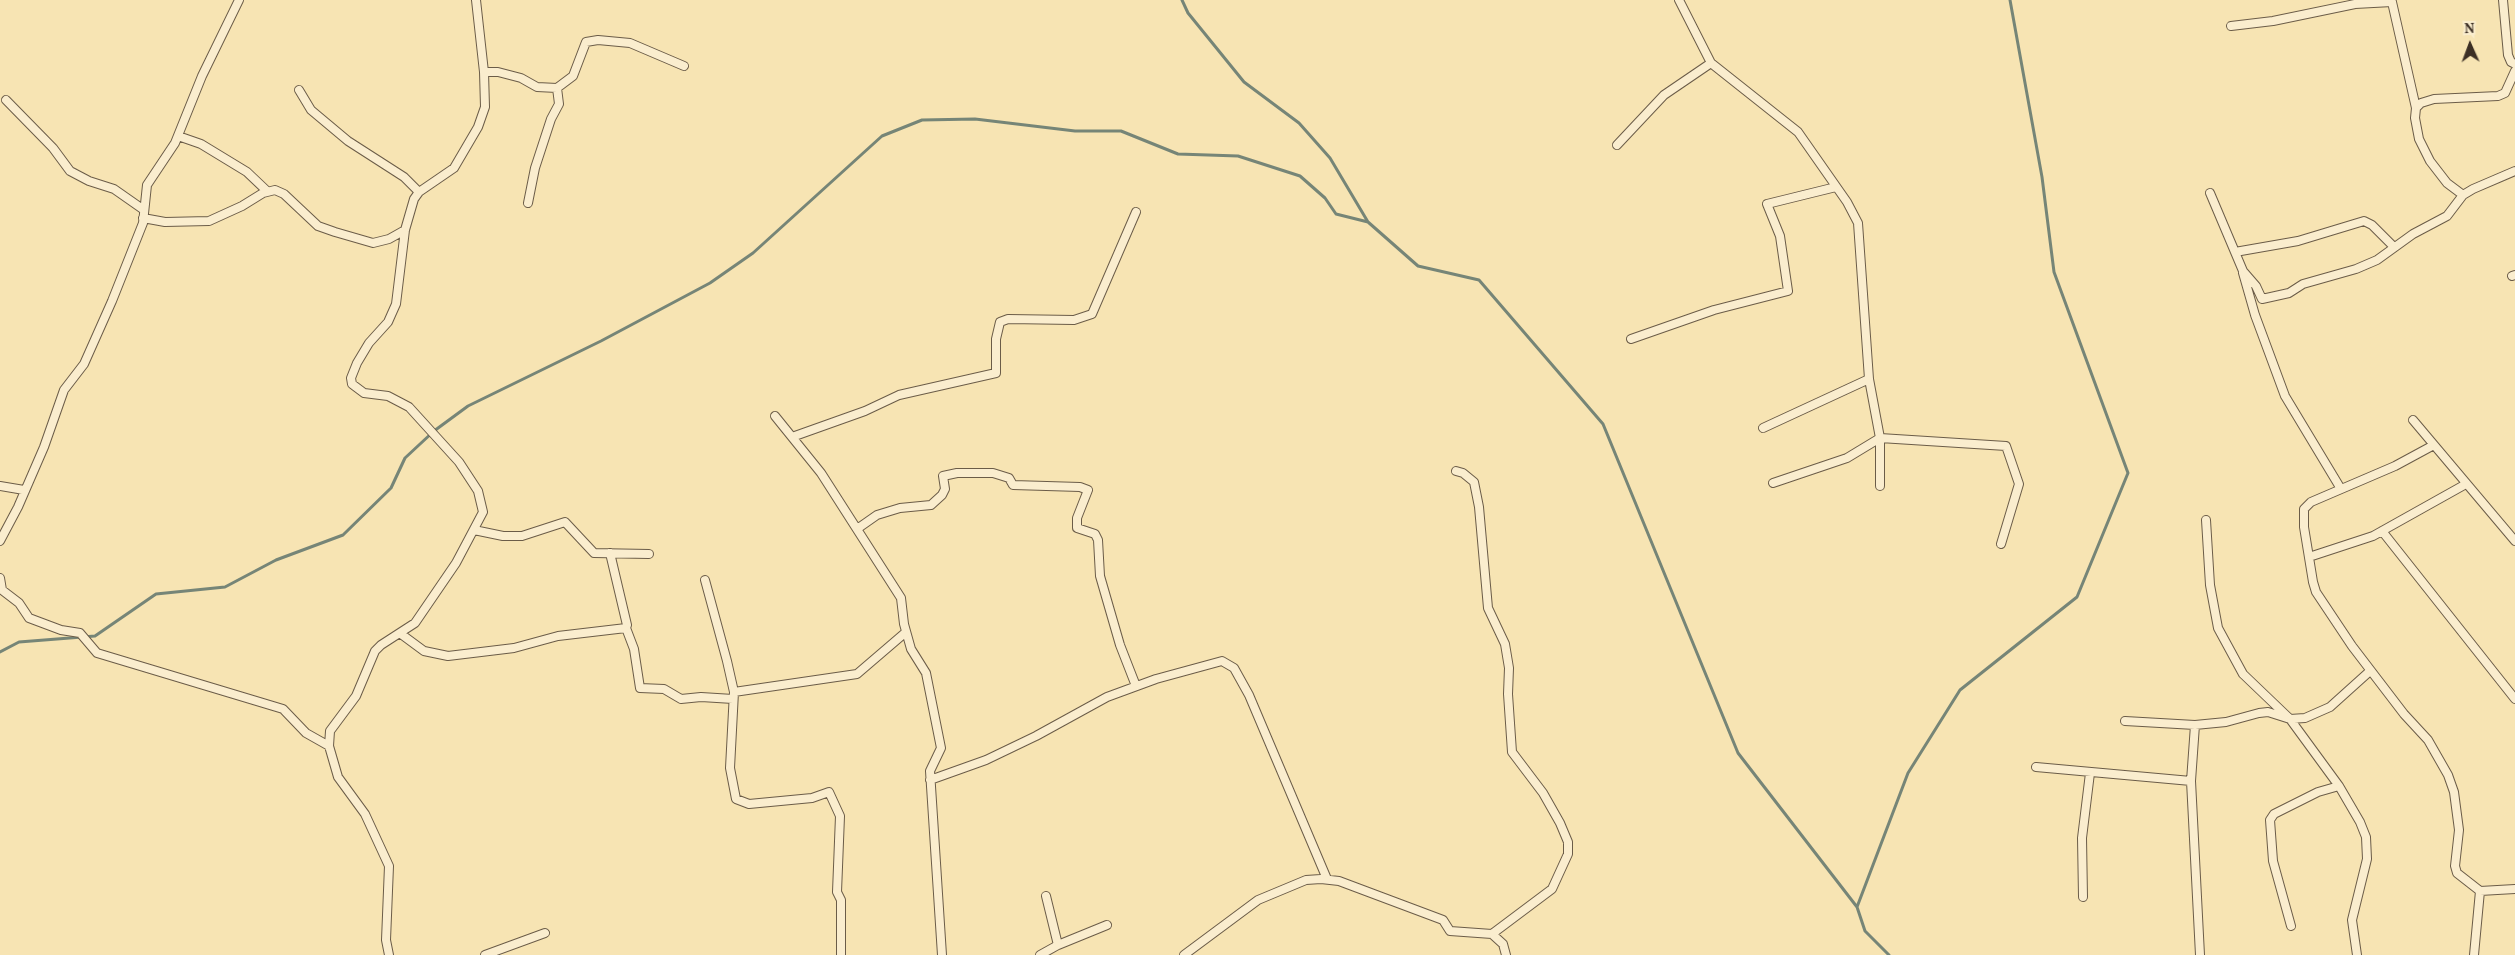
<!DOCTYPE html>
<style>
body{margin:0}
#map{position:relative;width:2515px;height:955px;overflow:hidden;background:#f7e4b3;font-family:Vollkorn,serif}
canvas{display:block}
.north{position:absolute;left:2445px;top:20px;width:50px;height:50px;-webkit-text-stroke:4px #faedce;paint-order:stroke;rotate:358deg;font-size:14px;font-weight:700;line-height:20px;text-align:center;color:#3c2f24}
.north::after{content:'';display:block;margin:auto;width:18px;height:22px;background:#3c2f24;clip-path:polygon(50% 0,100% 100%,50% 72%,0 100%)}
</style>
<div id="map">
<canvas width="2515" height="955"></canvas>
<div class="north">N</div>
</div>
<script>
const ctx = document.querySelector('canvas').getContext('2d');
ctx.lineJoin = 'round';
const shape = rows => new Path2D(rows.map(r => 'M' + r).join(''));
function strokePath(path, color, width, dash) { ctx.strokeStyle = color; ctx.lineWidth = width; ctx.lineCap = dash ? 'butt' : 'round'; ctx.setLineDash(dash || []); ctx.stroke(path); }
strokePath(shape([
 [1182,0,1188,13,1244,82,1299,123,1330,158,1368,222,1418,266,1479,280,1603,424,1738,753,1857,907,1865,931,1889,955],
 [0,652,19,642,95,636,156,594,225,587,276,560,343,535,391,488,405,458,434,431,468,406,601,341,710,283,753,253,882,136,922,120,975,119,1075,131,1121,131,1178,154,1238,156,1300,176,1325,198,1336,214,1368,222],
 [1857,907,1908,773,1960,690,2077,597,2128,473,2054,272,2042,177,2010,0]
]), '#768577', 3);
const minor = shape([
 [1679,0,1711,63,1798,132,1847,202,1858,223,1869,379,1880,438,1880,486],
 [2503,0,2508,55,2511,62,2515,64],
 [2231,26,2273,21,2355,4,2392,2,2416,108],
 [484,72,498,72,521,78,537,87,557,88,573,76,586,42,598,40,630,43,684,66],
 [299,90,311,110,348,141,404,177,419,192],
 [6,100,53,148,70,171,89,181,114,189,144,210],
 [178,136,201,144,247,172,267,191],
 [1617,145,1664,95,1711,63],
 [2210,193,2243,271,2256,286,2262,299,2289,293,2303,284,2356,269,2377,260,2413,234,2447,216,2463,195,2473,189,2515,171],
 [2463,195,2447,183,2430,161,2419,139,2415,118,2416,108,2421,103,2434,99,2498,96,2505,93,2515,71],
 [528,203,535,168,551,119,559,104,557,88],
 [143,218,165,222,209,221,242,206,263,193,275,190,284,194,318,226,335,232,373,243,389,239,405,230],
 [2235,252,2298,241,2364,221,2372,225,2393,246],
 [2243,273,2255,315,2285,396,2341,489],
 [2512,276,2515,275],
 [1631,339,1714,310,1788,291,1780,236,1767,204,1836,187],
 [775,416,821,473,901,598,904,624,911,649,926,673,941,748,930,771,942,955],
 [2413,420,2515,541],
 [1763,428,1869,379],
 [792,437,865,411,899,395,996,373,996,339,1000,322,1008,319,1074,320,1092,314,1136,212],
 [2432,446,2395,466,2311,502,2304,509,2304,527,2313,582,2316,592,2352,646,2404,714,2428,740,2448,775,2454,792,2459,830,2455,866,2457,873,2480,891,2515,889],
 [1456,471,1463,473,1474,482,1479,507,1488,608,1505,644,1509,668,1508,694,1512,752,1543,793,1560,823,1568,842,1568,854,1552,889,1492,934],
 [1773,483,1847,458,1880,438,2006,446,2019,484,2001,544],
 [0,486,24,490],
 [2206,520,2210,585,2218,628,2243,674,2290,719,2339,786,2360,822,2366,837,2367,859,2352,920,2357,955],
 [857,529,877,515,900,508,931,505,942,495,945,489,943,476,957,473,993,473,1009,478,1013,485,1080,487,1088,490,1077,518,1077,528,1095,534,1098,540,1100,576,1120,645,1136,686],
 [474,530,503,536,522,536,565,522,594,553,649,554],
 [2382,531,2515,699],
 [0,541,18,507,44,447,64,390,84,364,112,301,143,223,147,185,175,143,202,76,239,0],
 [2309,557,2373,536,2466,484],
 [0,578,2,590,19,603,29,618,61,630,80,633,97,653,283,709,306,733,329,746],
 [705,580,727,661,734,692,730,768,736,799,749,804,812,798,829,792,840,816,837,892,841,900,841,955],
 [626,628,634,649,640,688,664,689,681,699,701,697,733,699],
 [401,634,424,651,448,656,514,648,558,636,626,628,627,625,610,553],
 [734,692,857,674,906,632],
 [2125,721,2195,725,2226,722,2259,713,2268,712,2290,719,2305,718,2330,707,2370,671],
 [2195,725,2191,781,2200,955],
 [2036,767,2191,781],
 [930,780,986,760,1036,736,1107,697,1156,679,1222,661,1234,668,1249,695,1327,879],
 [1046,896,1058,945,1107,925],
 [2083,897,2082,838,2090,773],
 [2291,926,2273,861,2270,820,2274,814,2318,792,2339,786],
 [389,955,386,940,389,866,365,814,338,777,329,746,330,731,356,696,375,651,381,645,415,623,456,563,483,512,478,491,459,462,409,407,388,396,364,393,352,384,351,378,357,363,369,343,388,322,396,304,405,230,414,199,419,192,454,168,478,127,485,107,484,72,476,0],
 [485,955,545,933],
 [1040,955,1058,945],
 [1184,955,1258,900,1306,880,1321,879,1339,881,1443,920,1450,931,1492,934,1503,944,1506,955],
 [2474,955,2480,891]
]);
strokePath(minor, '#6b5c48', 10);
strokePath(minor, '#faedce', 8);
</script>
